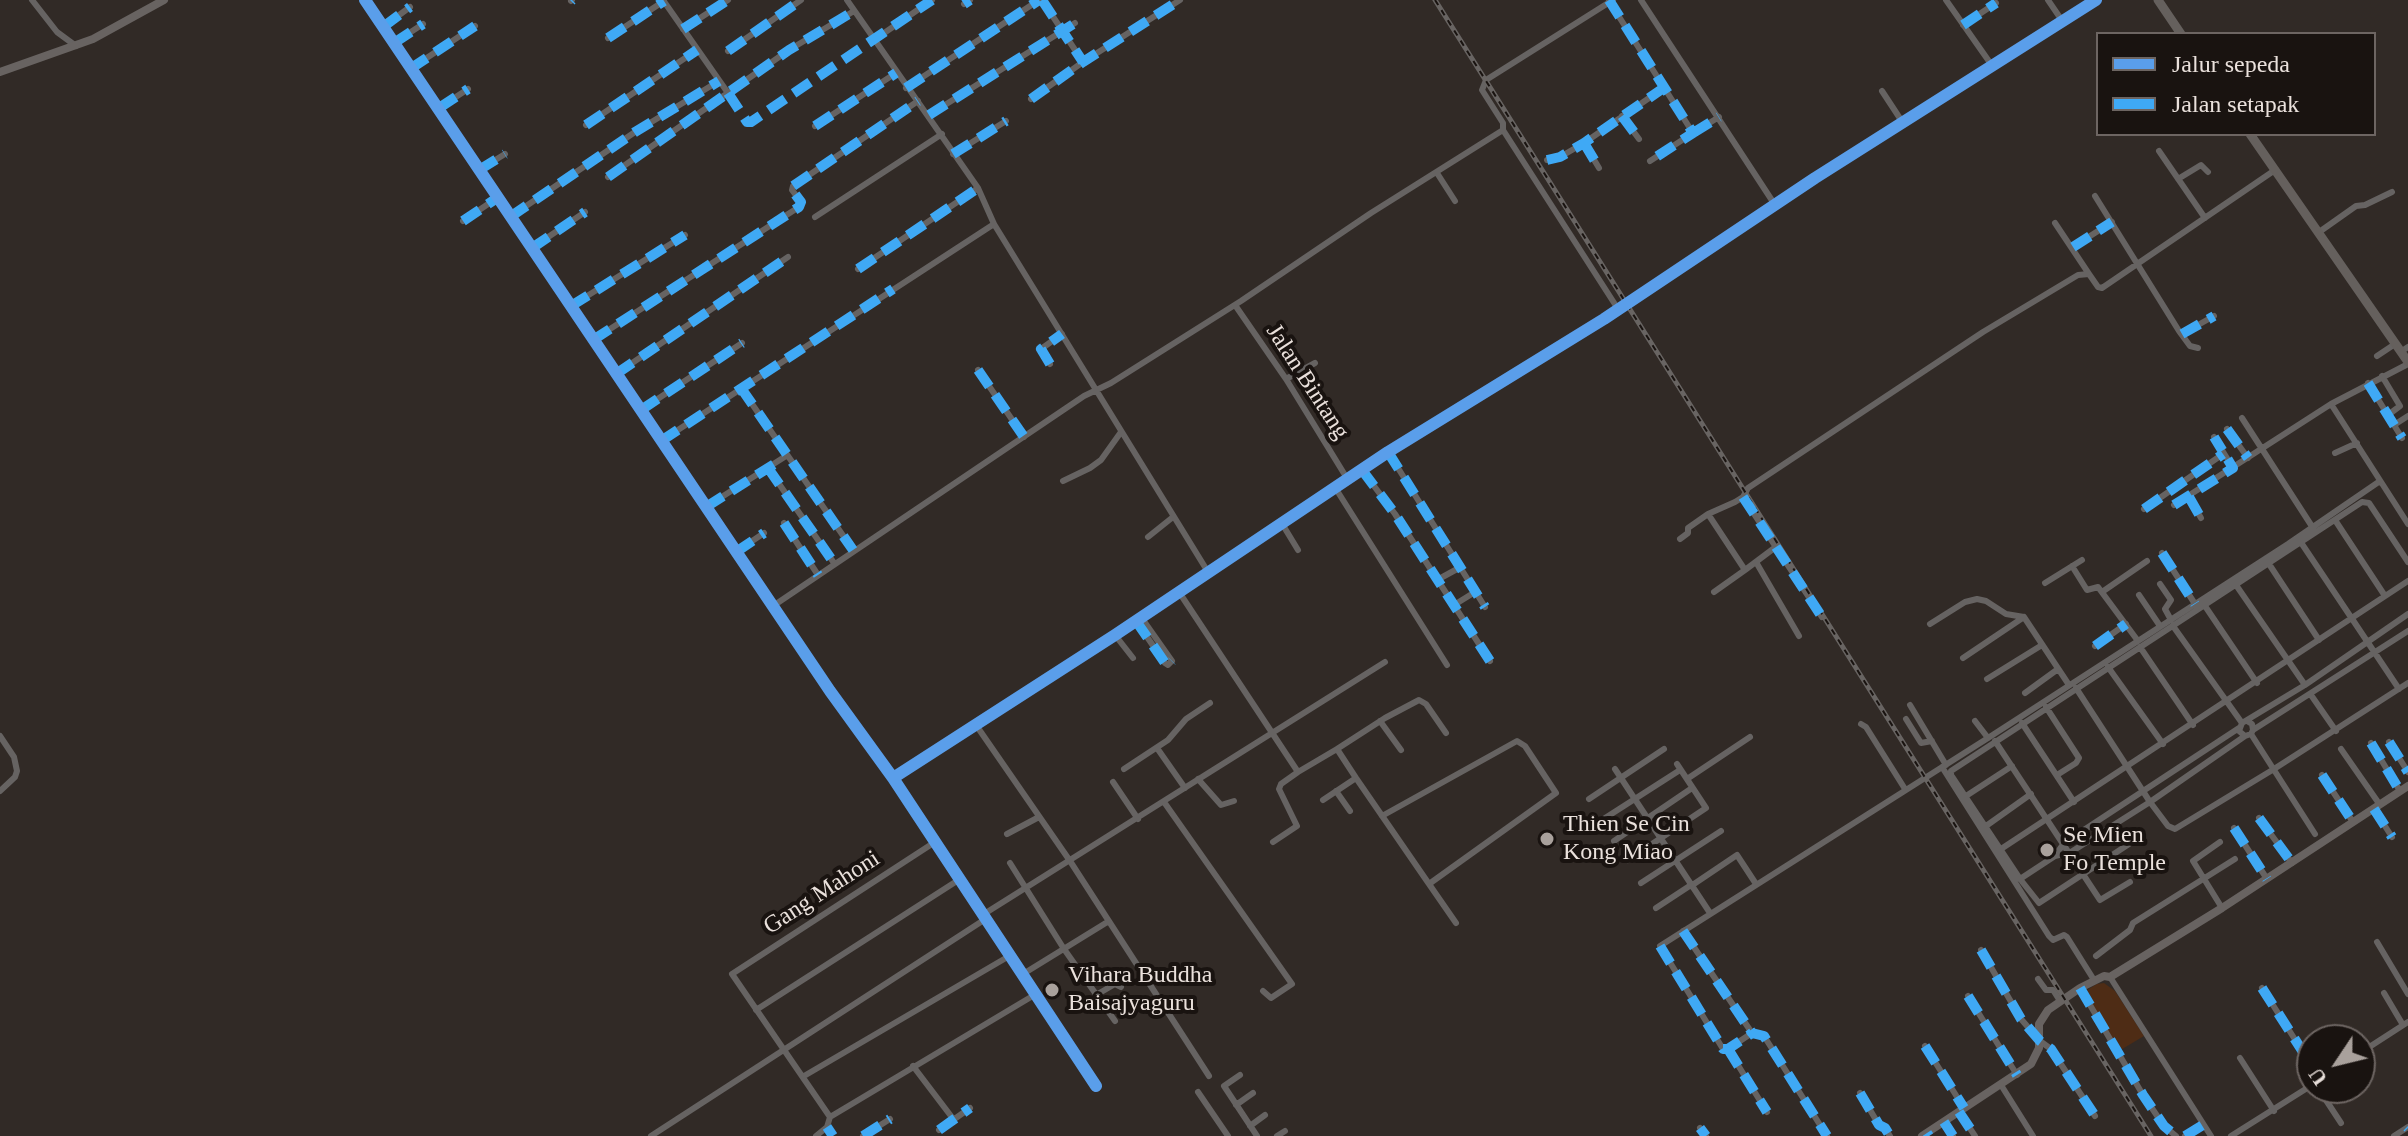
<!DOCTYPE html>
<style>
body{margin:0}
#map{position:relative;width:2408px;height:1136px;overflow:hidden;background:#312a26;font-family:Georgia,serif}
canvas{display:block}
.legend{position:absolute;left:2096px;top:32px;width:280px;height:104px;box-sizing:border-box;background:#191310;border:2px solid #6d6562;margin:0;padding:10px 14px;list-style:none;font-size:24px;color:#eae1dc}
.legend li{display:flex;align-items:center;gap:16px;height:40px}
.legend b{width:40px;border:2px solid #6d6562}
.north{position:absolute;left:2296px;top:1024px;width:80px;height:80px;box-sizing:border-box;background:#191310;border:2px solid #6d6562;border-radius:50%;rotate:235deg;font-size:22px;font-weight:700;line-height:32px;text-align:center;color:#eae1dc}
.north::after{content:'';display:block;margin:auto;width:28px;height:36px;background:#a9a19c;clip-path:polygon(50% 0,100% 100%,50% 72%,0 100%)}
</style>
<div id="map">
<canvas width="2408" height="1136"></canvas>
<ul class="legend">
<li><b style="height:10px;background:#5a9eea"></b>Jalur sepeda</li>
<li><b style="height:10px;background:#3fa9f5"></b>Jalan setapak</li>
</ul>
<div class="north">U</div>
</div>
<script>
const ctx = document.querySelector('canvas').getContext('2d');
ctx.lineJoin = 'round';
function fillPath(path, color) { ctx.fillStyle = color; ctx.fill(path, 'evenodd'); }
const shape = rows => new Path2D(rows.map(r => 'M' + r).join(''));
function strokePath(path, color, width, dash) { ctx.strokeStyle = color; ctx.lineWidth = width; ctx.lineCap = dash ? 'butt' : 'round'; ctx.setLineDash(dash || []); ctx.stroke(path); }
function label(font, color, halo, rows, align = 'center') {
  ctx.font = font + ' Georgia,serif'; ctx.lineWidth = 8; ctx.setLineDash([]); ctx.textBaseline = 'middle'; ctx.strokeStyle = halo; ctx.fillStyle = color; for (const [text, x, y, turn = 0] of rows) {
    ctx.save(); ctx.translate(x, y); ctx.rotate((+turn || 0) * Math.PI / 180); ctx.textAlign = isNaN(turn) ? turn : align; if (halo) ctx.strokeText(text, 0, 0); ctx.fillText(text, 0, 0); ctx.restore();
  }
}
fillPath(shape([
 [2104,983,2115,991,2144,1036,2119,1051,2084,992,2097,984]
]), '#4e2c15');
strokePath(shape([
 [32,0,57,32,76,46],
 [365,0,830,691,893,778,1096,1086],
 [663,0,728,93],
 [847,0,978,188,994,224,1208,572],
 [1042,0,1083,62],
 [1641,0,1775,205],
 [1946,0,1993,67],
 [2048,0,2063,22],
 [571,1,572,0],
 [1609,1,1693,133,1650,161],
 [964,4,970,0],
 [1963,25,1996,3],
 [383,27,410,7],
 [683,29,728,0],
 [608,38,664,1],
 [874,40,932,0],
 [394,43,423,24],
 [728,51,801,0],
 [410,69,475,26],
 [906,88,1039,0],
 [1882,91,1903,123],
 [1031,99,1083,62,1180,0],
 [439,108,468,89],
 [929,115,1075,23],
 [1622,116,1639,139],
 [586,125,697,50],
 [815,126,896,73],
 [1503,130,1618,309],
 [1693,133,1719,117],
 [1584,143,1599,168],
 [2159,151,2205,218],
 [953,154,1006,121],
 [1547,160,1560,157,1584,143,1665,87],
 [479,170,505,154],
 [1437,173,1455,201],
 [608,177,789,50,854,11],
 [2178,179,2201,165,2208,172],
 [2095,196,2179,331,2190,346,2198,348],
 [510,217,635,132,719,81],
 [815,217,942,134],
 [463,221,497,198],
 [2055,223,2089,274],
 [2322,230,2356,206,2365,205,2392,192],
 [2073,247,2112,222],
 [532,248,585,212],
 [858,269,978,188],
 [1235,305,1286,379,1348,480],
 [571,306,685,235],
 [2182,334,2214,316],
 [593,340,799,207,801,202,792,190,793,186,918,101],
 [2405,349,2408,347],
 [2377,356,2395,344],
 [1050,364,1041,349,1062,334],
 [978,370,1024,437],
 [616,374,788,257],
 [2382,376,2400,406,2388,415],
 [1286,379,1315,363],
 [2368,383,2402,438],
 [741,388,853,550],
 [2331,404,2408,524],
 [641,410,742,343],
 [2242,418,2313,528],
 [2394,425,2408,416],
 [2227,429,2248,458],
 [2214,437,2233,468],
 [661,441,994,224],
 [1388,452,1485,607],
 [2335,453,2357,443],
 [768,468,834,563],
 [1362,470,1395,514,1490,661],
 [1063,481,1090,468,1101,460,1121,432],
 [1336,489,1447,665],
 [1743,497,1822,617],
 [2189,497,2201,518],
 [2174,505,2331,404,2408,364],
 [706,507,786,456],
 [2144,509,2223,454],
 [1708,514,1745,570,1777,546],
 [2335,520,2385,596],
 [1281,522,1298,550],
 [784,523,818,575],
 [1148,537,1173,517],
 [1680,539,1688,533,1688,528,1708,514,1735,502,1743,497,1748,488,1983,332,2078,275,2089,274,2098,287,2102,288,2275,170],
 [2302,544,2399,689],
 [736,552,764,533],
 [2162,553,2195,604],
 [1756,562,1799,636],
 [2269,564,2319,640],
 [2072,566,2087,590,2098,587,2138,641],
 [1437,580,1459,568],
 [2045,583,2082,560],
 [2160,584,2171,600,2165,609,2171,620],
 [2236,585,2305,685],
 [1179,592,1298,772,1337,749,1356,778,1429,884,1556,793,1525,746,1517,741,1382,816],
 [1714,592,1745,570],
 [2102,592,2147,561],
 [2139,595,2160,626],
 [1454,605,1475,592],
 [773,606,1084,396,1111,383,1241,301,1371,213,1503,130,1503,123,1482,90,1486,80,1613,0],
 [2205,606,2257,683],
 [1141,617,1172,661],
 [1136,621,1165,663,1168,665,1172,661],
 [1930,624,1965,602,1977,599,1986,601,2006,614,2024,617,2069,685],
 [2173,626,2242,723],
 [1115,635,1133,658],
 [2095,646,2126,624],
 [2140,647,2193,725],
 [1963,658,2024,617],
 [2108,667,2163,744],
 [1987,679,2042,645],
 [2076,688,2150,802,2168,826,2175,829,2274,769,2408,683],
 [2025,693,2058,669],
 [2311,695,2336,731],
 [1910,705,1946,765],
 [2046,707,2079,758,2076,763,2057,775],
 [1906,719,1921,743,1932,741],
 [1380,721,1401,750],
 [1975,721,1988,738],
 [2247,721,2252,724,2253,730,2251,734,2245,736,2239,731,2242,723,2305,685,2408,614],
 [2022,723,2074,802],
 [1861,724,1866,727,1905,789],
 [976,725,1070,861,1209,1076],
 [2253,730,2408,631],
 [2251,734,2315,834],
 [0,736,14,757,17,771,15,777,0,791],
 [1995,741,2100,900,2130,882],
 [2389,742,2408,772],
 [2371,743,2400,791],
 [1157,748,1185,788],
 [1337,749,1385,718,1419,700,1426,704,1446,733],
 [2341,749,2380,805],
 [1942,767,2049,936,2053,940,2064,935,2067,937,2094,980],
 [1124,769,1168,740,1186,719,1210,703],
 [1615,769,1710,913],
 [2322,775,2353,822],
 [893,778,1115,635,1388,452,1604,319,1815,178,2096,0],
 [1198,779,1221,805,1234,801],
 [1687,779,1750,737],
 [1113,782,1138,819],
 [1336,791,1350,811],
 [1966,796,2012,766],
 [1589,799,1664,749],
 [1323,800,1356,778],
 [1164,802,1292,984,1271,998,1263,991],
 [2374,809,2392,837],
 [2259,818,2292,863],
 [1602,820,1680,770],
 [1986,826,2031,794],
 [2234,828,2267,879],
 [1007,834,1039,817],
 [1614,841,1692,788],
 [1273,842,1297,826,1279,789,1281,784,1298,772],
 [2220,842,2193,861,2222,908],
 [2129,844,2039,903,2020,879,1951,775,1951,771,2362,502,2369,503,2408,562],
 [2001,849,2408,581],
 [2055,856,2064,843,2239,728],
 [1628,860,1706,808,1677,764],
 [1010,863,1064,949,1115,1021],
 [2020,879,2055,856,2071,852,2150,802,2245,736],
 [1641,883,1721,831],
 [1429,884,1456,923],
 [1691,886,1737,855,1756,884],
 [1656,908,1691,885],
 [984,914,1385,662],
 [1683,931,1752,1033,1764,1036,1827,1136],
 [2377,942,2408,994],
 [1981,950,2021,1019,2040,1041,2051,1049,2095,1116],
 [2096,956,2130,930,2133,923,2235,859],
 [1023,974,1109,921],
 [2110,977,2211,1136],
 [2038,979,2046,990,2053,990,2060,1001],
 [2080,988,2143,1095,2164,1126,2176,1136],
 [2262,988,2312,1066],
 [2384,993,2403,1025],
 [1096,995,1115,984,1121,987],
 [1968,996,2017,1075],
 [756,1010,960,879],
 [1752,1033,1728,1049,1723,1049,1660,946,1988,738,2288,544,2380,481],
 [1925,1046,1964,1108],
 [1728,1049,1767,1112],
 [2360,1053,2408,1022],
 [2240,1058,2274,1111],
 [913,1066,954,1120],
 [1240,1075,1224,1086,1257,1136],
 [804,1076,1011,955],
 [2001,1085,2033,1136],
 [2318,1088,2341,1123],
 [1198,1092,1228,1136],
 [1860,1093,1879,1125,1885,1128,1890,1136],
 [1236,1105,1253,1093],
 [1959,1112,1975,1136],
 [830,1117,732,974,935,842],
 [1944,1122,1953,1136],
 [1250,1126,1265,1115],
 [1700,1128,1706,1136],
 [939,1130,970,1108],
 [651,1136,987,918],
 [816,1136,827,1127,830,1117,1036,994],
 [863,1136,890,1119],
 [1277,1136,1285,1131],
 [2185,1136,2203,1125],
 [2231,1136,2312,1085],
 [2394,1136,2408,1127]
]), '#666362', 6);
strokePath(shape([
 [0,72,93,39,164,0],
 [1922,1136,2031,1064,2039,1048,2039,1024,2048,1010,2080,988,2104,976,2110,977,2222,908,2408,786]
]), '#686361', 8);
strokePath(shape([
 [2158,0,2181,34],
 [2250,134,2408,362]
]), '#65605d', 9);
const rail = shape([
 [1435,0,2151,1136]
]);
strokePath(rail, '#686462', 5);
strokePath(rail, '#191310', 2, [6]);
strokePath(shape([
 [1042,0,1083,62],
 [1609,0,1693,133,1650,161],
 [571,1,572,0],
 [964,4,970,0],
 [1963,25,1996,3],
 [383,27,410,7],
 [683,29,728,0],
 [608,38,664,1],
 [394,43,423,24],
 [728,51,801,0],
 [410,69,475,26],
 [906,88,1039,0],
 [728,93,747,122,751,122,932,0],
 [1031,99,1083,62,1180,0],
 [439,108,468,89],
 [929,115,1075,23],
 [1622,116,1639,139],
 [586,125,697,50],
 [815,126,896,73],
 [1693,133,1719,117],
 [1584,143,1599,168],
 [953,154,1006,121],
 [1547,160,1560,157,1584,143,1665,87],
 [479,170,505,154],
 [608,177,789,50,854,11],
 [510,217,635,132,719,81],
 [463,221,497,198],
 [2073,247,2112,222],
 [532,248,585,212],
 [858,269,978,188],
 [571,306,685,235],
 [2182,334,2214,316],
 [593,340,799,207,801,202,792,190,793,186,918,101],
 [1050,364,1041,349,1062,334],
 [978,370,1024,437],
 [616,374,788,257],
 [2368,383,2402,438],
 [741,388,853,550],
 [641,410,742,343],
 [2227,429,2248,458],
 [661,441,893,289],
 [1388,452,1485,607],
 [768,468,834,563],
 [1362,470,1395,514,1490,661],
 [1743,497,1822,617],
 [2189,497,2201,518],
 [2174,505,2233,468,2214,437],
 [706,507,776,463],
 [2144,509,2223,454],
 [784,523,818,575],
 [736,552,764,533],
 [2162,553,2195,604],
 [1136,621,1165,663,1168,665,1172,661],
 [2095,646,2126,624],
 [2389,742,2408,772],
 [2371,743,2400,791],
 [2322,775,2353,822],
 [2374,809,2392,837],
 [2259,818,2292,863],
 [2234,828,2267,879],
 [1683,931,1752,1033,1764,1036,1827,1136],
 [1660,946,1723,1049,1728,1049,1752,1033],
 [1981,950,2021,1019,2040,1041,2051,1049,2095,1116],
 [2080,988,2143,1095,2164,1126,2176,1136],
 [2262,988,2312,1066],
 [1968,996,2017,1075],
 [1925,1046,1964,1108],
 [1728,1049,1767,1112],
 [1860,1093,1879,1125,1885,1128,1890,1136],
 [1959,1112,1975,1136],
 [1944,1122,1953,1136],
 [827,1127,833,1136],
 [2407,1127,2408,1128],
 [1700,1128,1706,1136],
 [939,1130,970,1108],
 [1927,1133,1929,1136],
 [863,1136,890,1119],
 [2185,1136,2203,1125]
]), '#3fa9f5', 10, [20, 10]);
strokePath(shape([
 [365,0,830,691,893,778,1096,1086],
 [893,778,1115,635,1388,452,1604,319,1815,178,2096,0]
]), '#5a9eea', 12);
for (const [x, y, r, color] of [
 [1547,839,8,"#a9a19c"],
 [2047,850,8,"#a9a19c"],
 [1052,990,8,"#a9a19c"]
]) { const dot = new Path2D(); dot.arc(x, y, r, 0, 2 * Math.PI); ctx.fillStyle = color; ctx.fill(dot); strokePath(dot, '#191310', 3); }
label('24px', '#eae1dc', '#191310', [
 ["Jalan Bintang",1307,382,57],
 ["Gang Mahoni",822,893,-33]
]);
label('24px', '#eae1dc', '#191310', [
 ["Thien Se Cin",1563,825],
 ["Kong Miao",1563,853],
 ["Se Mien",2063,836],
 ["Fo Temple",2063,864],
 ["Vihara Buddha",1068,976],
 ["Baisajyaguru",1068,1004]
], 'left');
</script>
